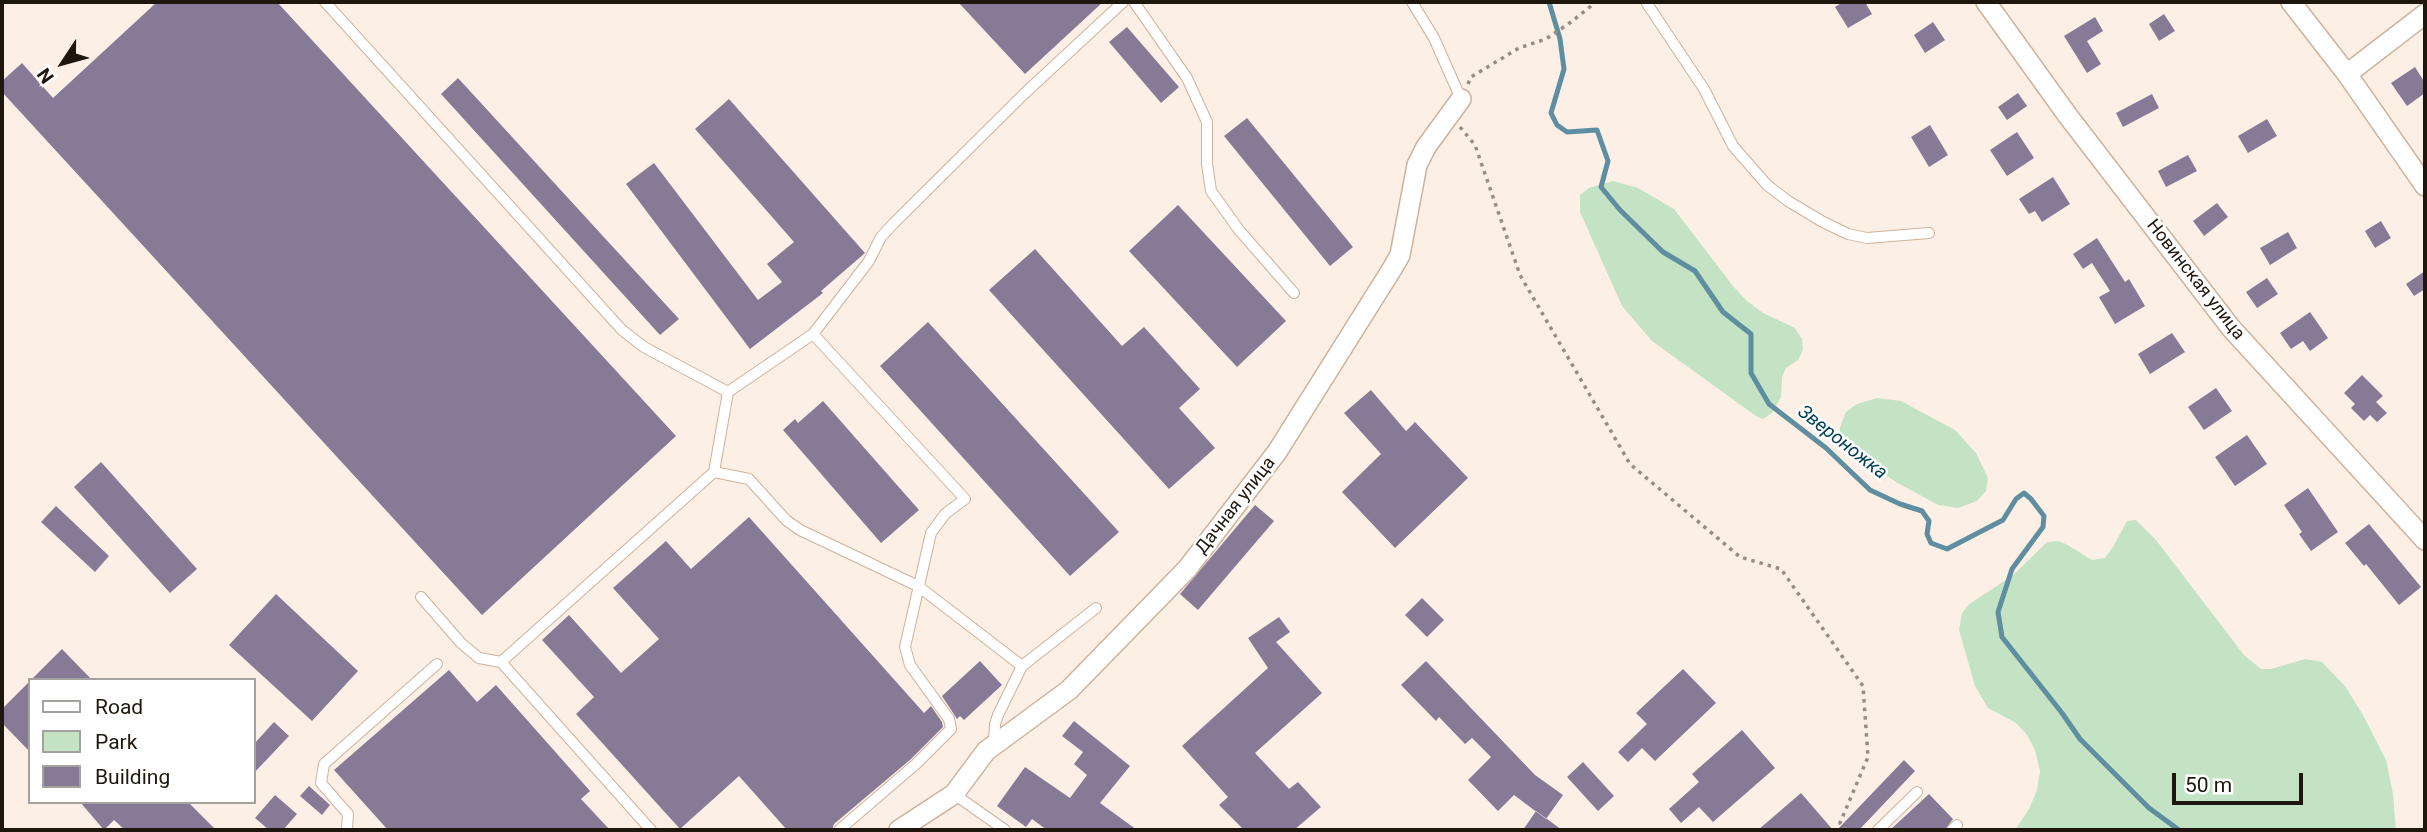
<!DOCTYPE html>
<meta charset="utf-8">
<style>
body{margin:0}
#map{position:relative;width:2427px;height:832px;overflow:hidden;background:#fcf0e6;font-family:Roboto,sans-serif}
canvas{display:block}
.frame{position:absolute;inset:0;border:4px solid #1f160d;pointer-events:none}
.legend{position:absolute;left:28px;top:678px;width:228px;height:126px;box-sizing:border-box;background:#fff;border:2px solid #a5a29e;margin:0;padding:9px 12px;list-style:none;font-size:21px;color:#1f160d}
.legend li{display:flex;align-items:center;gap:14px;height:35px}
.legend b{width:35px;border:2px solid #a5a29e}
.north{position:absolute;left:28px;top:28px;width:70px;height:70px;-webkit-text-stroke:5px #fff;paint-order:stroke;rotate:234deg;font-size:19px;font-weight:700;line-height:28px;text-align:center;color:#1f160d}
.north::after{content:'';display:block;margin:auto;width:24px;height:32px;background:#1f160d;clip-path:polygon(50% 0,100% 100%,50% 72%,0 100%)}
.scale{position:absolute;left:2172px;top:773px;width:131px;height:32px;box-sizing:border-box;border:4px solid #1f160d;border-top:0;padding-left:9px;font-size:21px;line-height:24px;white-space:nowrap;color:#1f160d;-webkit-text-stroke:5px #fff;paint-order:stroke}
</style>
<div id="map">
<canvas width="2427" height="832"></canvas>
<div class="frame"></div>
<ul class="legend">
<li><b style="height:9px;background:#fff"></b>Road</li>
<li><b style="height:19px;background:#c3e3c4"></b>Park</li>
<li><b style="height:19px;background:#877a97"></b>Building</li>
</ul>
<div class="north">N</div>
<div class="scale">50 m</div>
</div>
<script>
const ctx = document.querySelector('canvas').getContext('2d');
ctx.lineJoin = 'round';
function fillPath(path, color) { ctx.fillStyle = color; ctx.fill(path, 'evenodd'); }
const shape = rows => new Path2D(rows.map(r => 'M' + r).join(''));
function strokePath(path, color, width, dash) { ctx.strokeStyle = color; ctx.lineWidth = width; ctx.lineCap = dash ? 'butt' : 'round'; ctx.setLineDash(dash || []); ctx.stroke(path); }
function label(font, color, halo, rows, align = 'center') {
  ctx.font = font + ' Roboto,sans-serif'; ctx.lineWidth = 5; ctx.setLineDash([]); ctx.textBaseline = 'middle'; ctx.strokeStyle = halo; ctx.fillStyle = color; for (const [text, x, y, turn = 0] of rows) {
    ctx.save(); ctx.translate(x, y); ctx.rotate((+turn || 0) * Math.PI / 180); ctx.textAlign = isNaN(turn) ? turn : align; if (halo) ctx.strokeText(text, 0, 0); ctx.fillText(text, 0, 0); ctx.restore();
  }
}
fillPath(shape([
 [1613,181,1638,188,1674,209,1733,286,1747,301,1763,313,1795,328,1802,339,1803,350,1798,360,1786,368,1782,377,1781,397,1772,413,1763,419,1756,416,1652,341,1622,306,1580,212,1580,195,1589,188],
 [1877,398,1901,401,1955,430,1976,453,1988,478,1986,491,1977,501,1958,508,1938,505,1896,482,1849,450,1840,435,1840,427,1846,412,1857,404],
 [2136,520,2156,540,2244,655,2261,669,2271,669,2305,659,2322,662,2345,686,2363,715,2386,760,2393,794,2396,830,2015,830,2029,809,2037,790,2040,771,2035,750,2027,735,2016,723,1988,708,1975,686,1959,630,1962,613,1968,605,2012,576,2047,542,2058,541,2066,544,2092,560,2105,558,2113,547,2127,521]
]), '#c3e3c4');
strokePath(shape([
 [1549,2,1560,39,1564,69,1551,113,1557,125,1567,132,1597,130,1608,161,1601,187,1620,210,1663,252,1695,271,1723,312,1751,334,1751,373,1769,404,1826,448,1870,490,1900,504,1922,511,1929,521,1927,534,1931,543,1947,549,2003,520,2016,499,2024,493,2031,499,2044,516,2043,527,2012,569,1998,612,2002,637,2062,713,2080,739,2149,808,2179,830]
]), '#5e8e9f', 5);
fillPath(shape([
 [157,2,277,2,676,436,482,615,2,92,2,81,22,63,53,98],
 [958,2,1103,2,1025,74],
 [1843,2,1865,2,1872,14,1848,28,1835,7],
 [2164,14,2175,31,2159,41,2149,24],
 [2095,17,2103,31,2087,41,2101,64,2087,73,2064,36],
 [1933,22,1945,40,1925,53,1914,35],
 [1127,27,1179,87,1161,103,1109,42],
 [2415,67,2425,83,2425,93,2407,106,2391,83],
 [458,78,679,319,660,335,441,94],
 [2018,93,2027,106,2007,120,1998,107],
 [2152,94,2159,108,2123,127,2116,113],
 [729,99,865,253,821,291,823,293,750,349,626,184,654,163,758,300,782,282,767,264,794,242,695,129],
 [1247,118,1353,247,1330,266,1224,136],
 [2267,119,2277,136,2248,153,2238,136],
 [1930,125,1948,155,1929,167,1911,137],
 [2017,132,2034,158,2007,176,1990,150],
 [2188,155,2197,171,2166,187,2158,171],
 [2053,177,2070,204,2042,222,2035,211,2029,214,2019,199],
 [2217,203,2228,217,2204,236,2193,221],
 [1178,205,1286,321,1237,367,1129,251],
 [2381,221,2391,238,2375,248,2365,231],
 [2288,232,2297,248,2270,265,2260,248],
 [2097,238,2125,282,2129,279,2145,306,2115,324,2099,297,2110,291,2092,263,2083,269,2073,254],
 [1035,249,1122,346,1144,327,1200,389,1179,408,1215,448,1169,489,989,290],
 [2425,271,2425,289,2414,296,2406,284],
 [2267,278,2278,294,2257,308,2246,292],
 [2310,312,2328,338,2310,351,2303,341,2291,349,2280,333],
 [928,322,1119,532,1070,576,880,366],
 [2172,333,2185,352,2150,374,2138,354],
 [2362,375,2383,396,2376,402,2387,413,2377,422,2370,415,2364,421,2351,408,2355,404,2344,393],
 [2216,388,2232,411,2204,430,2188,407],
 [1371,390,1406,431,1415,422,1468,478,1395,548,1342,492,1381,454,1344,413],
 [823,401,919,510,881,543,783,430,795,419,798,423],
 [2247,435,2267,464,2235,486,2215,457],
 [101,462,197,569,170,593,74,487],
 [2308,488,2338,532,2311,551,2299,534,2302,532,2284,505],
 [1255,505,1274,521,1198,610,1180,594],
 [56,506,109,556,95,572,41,522],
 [749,517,924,713,931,706,942,722,943,727,911,759,834,824,832,830,787,830,739,776,680,829,576,714,594,697,542,640,569,615,621,673,659,639,613,588,666,541,691,569],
 [2369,524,2421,587,2399,605,2366,564,2364,566,2345,543],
 [276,594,358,671,312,721,229,645],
 [1422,598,1444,620,1427,637,1405,615],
 [1279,617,1290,632,1276,642,1322,693,1255,753,1289,789,1298,782,1321,807,1294,830,1244,830,1219,805,1228,797,1182,746,1268,668,1248,638],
 [62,649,92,680,31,680],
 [980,661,1002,685,964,720,960,716,957,719,942,696],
 [1426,661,1535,775,1563,795,1546,819,1514,795,1498,811,1468,780,1491,757,1472,738,1465,744,1439,717,1436,721,1401,685],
 [1683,669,1716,703,1655,761,1642,748,1628,762,1618,752,1647,724,1636,713],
 [449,670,477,702,496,685,590,791,581,799,610,830,388,830,334,770],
 [30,681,30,752,2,723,2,709],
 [1074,721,1130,766,1100,803,1137,830,1047,830,1032,819,1026,827,997,806,1025,767,1070,798,1087,775,1074,764,1083,752,1062,736],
 [274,722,289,736,254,773,254,744],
 [1742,730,1775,768,1713,822,1699,807,1681,823,1669,809,1699,782,1692,774],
 [1904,760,1915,771,1859,830,1837,830],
 [1583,762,1614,796,1598,811,1567,777],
 [309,786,330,805,322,815,300,796],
 [1801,793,1833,830,1758,830],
 [1929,794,1953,819,1945,830,1890,830],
 [275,795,297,814,283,830,269,830,255,818],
 [80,802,188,802,216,830,125,830,114,820,104,830],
 [1536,811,1562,830,1523,830]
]), '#877a97');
const lane = shape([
 [325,2,622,330,644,347,728,392,714,472,501,662,479,658,461,643,421,597],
 [1134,2,1187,78,1207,122,1207,164,1211,191,1239,230,1294,293],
 [1412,2,1434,38,1461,99],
 [1646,2,1704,89,1733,146,1767,185,1788,201,1823,222,1848,234,1867,238,1929,233],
 [813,334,869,261,881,237,894,223,1024,94,1123,2],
 [728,392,813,334,965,499,945,514,931,533,905,647,910,665,949,719,951,729,916,764,839,830],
 [714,472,749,479,786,520,800,530,918,586,1022,666,998,715,995,724,994,744],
 [501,662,651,830],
 [1022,666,1096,608],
 [954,794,1005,830],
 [347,830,348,814,321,783,324,764,437,664],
 [1878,830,1917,792],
 [1952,830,1957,825]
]);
const street = shape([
 [1986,2,2068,116,2231,328,2425,540],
 [2291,2,2347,74,2425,186],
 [2347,74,2425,14],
 [899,830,954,794,986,751,1069,690,1187,569,1277,452,1392,269,1400,255,1417,165,1426,147,1461,99]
]);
strokePath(lane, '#cdb29a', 12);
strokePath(street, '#cdb29a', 22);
strokePath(shape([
 [1468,84,1471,77,1519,48,1546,39,1571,22,1596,2],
 [1460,127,1475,145,1520,275,1630,464,1740,557,1781,569,1863,686,1868,757,1840,823,1847,830]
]), '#978c83', 3.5, [3.5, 5]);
strokePath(lane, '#fff', 10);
strokePath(street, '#fff', 19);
label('18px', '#1f160d', '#fff', [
 ["Новинская улица",2195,280,52],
 ["Дачная улица",1236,506,-52]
]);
label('italic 19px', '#004155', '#fff', [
 ["Звероножка",1842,443,38]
]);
</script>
